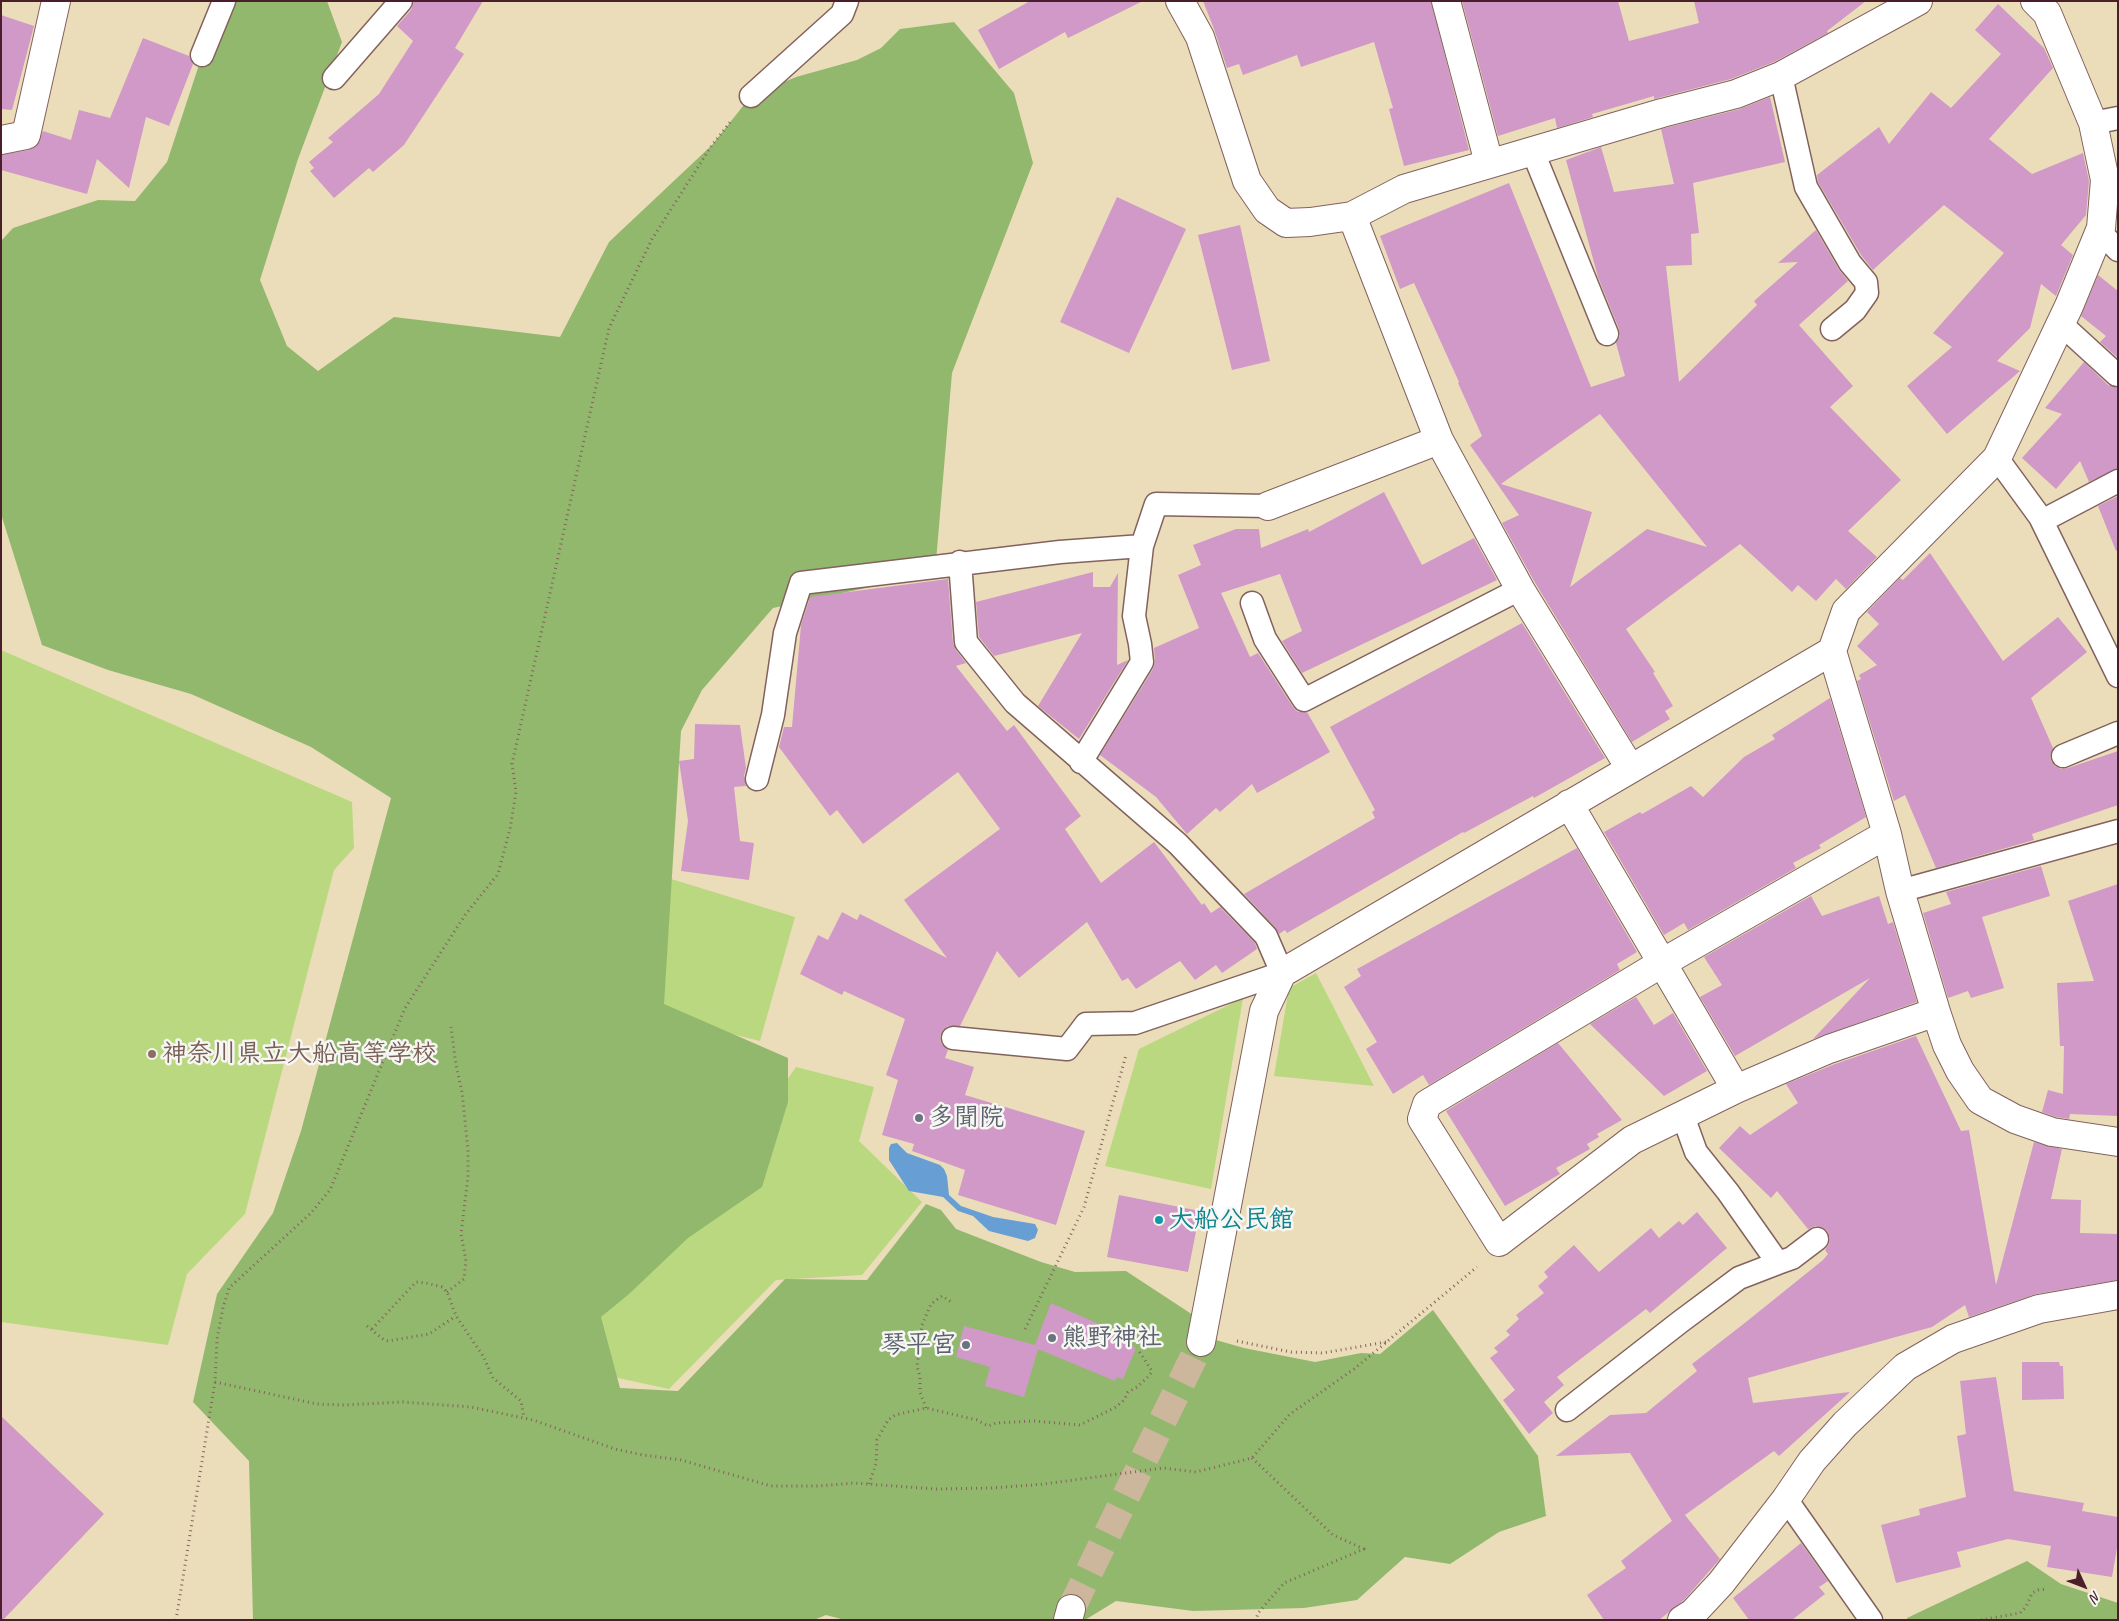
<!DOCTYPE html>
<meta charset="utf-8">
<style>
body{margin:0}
#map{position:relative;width:2119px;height:1621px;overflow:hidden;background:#ecddba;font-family:Caveat,sans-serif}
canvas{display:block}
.frame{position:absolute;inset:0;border:2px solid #4a1f2b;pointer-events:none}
.north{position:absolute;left:2059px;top:1561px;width:50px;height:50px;-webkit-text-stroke:4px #f6f6f2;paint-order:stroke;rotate:133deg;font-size:14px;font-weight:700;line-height:20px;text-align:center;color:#4a1f2b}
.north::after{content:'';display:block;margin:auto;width:18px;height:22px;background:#4a1f2b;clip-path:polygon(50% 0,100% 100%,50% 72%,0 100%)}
</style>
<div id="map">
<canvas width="2119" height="1621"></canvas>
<div class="frame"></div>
<div class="north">N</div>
</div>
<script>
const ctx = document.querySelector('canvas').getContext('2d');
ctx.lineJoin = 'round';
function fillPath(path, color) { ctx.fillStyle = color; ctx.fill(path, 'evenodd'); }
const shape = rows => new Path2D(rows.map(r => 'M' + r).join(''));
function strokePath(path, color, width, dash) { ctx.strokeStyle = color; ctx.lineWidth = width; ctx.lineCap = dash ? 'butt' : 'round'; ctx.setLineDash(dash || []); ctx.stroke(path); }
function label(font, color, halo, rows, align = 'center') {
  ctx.font = font + ' Caveat,"Klee One",sans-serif'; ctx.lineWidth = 5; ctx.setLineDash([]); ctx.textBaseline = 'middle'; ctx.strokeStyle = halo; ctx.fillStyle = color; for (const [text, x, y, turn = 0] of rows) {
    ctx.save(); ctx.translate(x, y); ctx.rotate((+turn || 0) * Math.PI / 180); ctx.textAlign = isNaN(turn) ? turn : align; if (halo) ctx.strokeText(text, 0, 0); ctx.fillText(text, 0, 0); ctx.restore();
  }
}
fillPath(shape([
 [1,650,352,802,354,848,334,870,245,1214,187,1274,168,1345,1,1322],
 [668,878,795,917,760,1041,635,1010],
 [1316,973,1374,1086,1274,1076,1289,988],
 [1243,998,1211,1189,1105,1166,1139,1049],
 [796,1067,874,1087,859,1141,922,1202,862,1275,776,1280,669,1389,618,1378,544,1277,740,1148]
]), '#b9d87f');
fillPath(shape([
 [220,1,327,1,342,42,298,159,260,280,287,346,318,371,394,317,560,337,609,242,712,145,751,96,796,77,857,60,881,48,900,29,954,22,1014,93,1033,163,952,373,935,573,773,608,702,690,681,731,664,1004,788,1058,788,1102,762,1187,688,1238,629,1294,601,1317,620,1388,678,1391,785,1279,867,1280,926,1204,941,1210,956,1229,1041,1262,1075,1272,1126,1271,1190,1313,1216,1340,1244,1348,1315,1362,1361,1353,1380,1354,1433,1310,1538,1456,1546,1516,1499,1532,1450,1564,1405,1557,1357,1600,1304,1608,1193,1611,1116,1601,1085,1620,845,1620,826,1615,814,1620,253,1620,249,1461,193,1402,217,1294,273,1213,301,1131,391,798,311,747,191,694,108,670,42,645,1,514,1,241,13,228,98,200,135,201,167,162],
 [2027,1561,2061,1584,2118,1603,2118,1620,1907,1620,1907,1618]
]), '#92b86e');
fillPath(shape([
 [897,1143,907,1153,940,1165,944,1169,947,1176,949,1195,961,1206,993,1217,1035,1224,1038,1230,1035,1238,1028,1241,989,1231,973,1216,958,1211,943,1197,909,1191,889,1160,889,1148,891,1144]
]), '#679ed4');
fillPath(shape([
 [414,1,483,1,455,48,464,54,404,145,373,172,369,168,334,198,310,171,314,168,309,162,333,142,328,138,379,94,413,41,397,26,411,10],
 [1030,1,1143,1,1068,38,1065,32,999,69,978,30],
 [1203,1,1431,1,1469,150,1404,166,1389,109,1393,108,1374,42,1301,67,1297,55,1243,75,1239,64,1227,68,1214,29],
 [1462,1,1618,1,1629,41,1699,23,1694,1,1866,1,1827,31,1828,33,1774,62,1731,79,1654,99,1654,96,1592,114,1593,117,1557,128,1555,118,1498,136],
 [1998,4,2044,48,2053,68,1989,139,2032,174,2083,153,2089,181,2086,215,2061,245,2073,255,2056,296,2041,284,2030,328,1997,361,2020,371,1947,434,1907,386,1952,347,1933,333,2004,253,1944,205,1873,270,1861,255,1818,182,1817,175,1879,127,1889,144,1931,92,1951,108,2001,54,1975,30],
 [1,15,34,26,12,110,1,109],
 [143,38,189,56,193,64,169,126,146,117,129,188,97,159,87,194,1,170,1,155,29,150,36,146,43,131,71,140,79,110,110,118],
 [1770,97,1785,162,1693,183,1699,233,1691,234,1692,265,1666,266,1679,382,1757,305,1754,301,1798,262,1778,263,1816,230,1839,270,1848,281,1799,325,1853,386,1830,407,1901,480,1848,531,1877,557,1846,589,1836,579,1816,601,1798,585,1792,592,1740,544,1626,629,1655,672,1653,673,1673,706,1665,711,1670,719,1632,742,1534,581,1502,523,1519,515,1470,445,1482,436,1458,383,1459,382,1414,283,1400,289,1380,236,1509,183,1591,387,1625,376,1616,343,1620,336,1619,329,1598,277,1566,160,1601,147,1614,192,1674,184,1661,129,1740,109],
 [1600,414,1707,547,1647,529,1570,587,1592,512,1501,484],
 [1117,197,1186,229,1129,353,1060,322],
 [1240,225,1270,361,1232,370,1198,235],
 [2098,275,2118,291,2118,358,2100,342,2106,336,2081,316],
 [2084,362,2108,385,2118,388,2118,468,2089,482,2080,461,2056,489,2022,458,2062,414,2045,408],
 [1384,492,1422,565,1474,538,1497,580,1302,673,1282,641,1302,631,1280,574,1221,593,1250,657,1258,653,1293,707,1298,712,1307,712,1330,752,1257,793,1252,784,1220,812,1216,808,1187,834,1156,797,1100,755,1153,669,1155,661,1154,648,1199,628,1178,575,1201,565,1193,545,1236,529,1259,529,1261,548,1308,529,1309,532],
 [2118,496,2118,550,2116,551,2098,506],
 [1930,553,2003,661,2058,617,2087,652,2031,698,2053,748,2050,755,2051,761,2055,766,2061,769,2068,768,2118,751,2118,805,2032,834,2034,840,1936,868,1905,795,1894,801,1857,681,1861,679,1859,675,1877,665,1857,646,1879,624,1867,612,1900,578,1903,580],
 [1093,572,1093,587,1110,587,1118,573,1117,665,1128,660,1079,739,1038,706,1082,633,994,656,979,637,976,602],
 [948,579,953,643,956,650,966,663,956,666,1007,731,1014,725,1081,816,1065,829,1101,883,1154,842,1202,905,1204,903,1211,913,1220,907,1255,943,1257,949,1222,973,1216,965,1195,980,1180,961,1136,989,1128,978,1122,981,1087,922,1019,978,997,951,960,1026,948,1026,943,1030,940,1036,941,1043,948,1050,945,1058,974,1067,965,1095,1085,1131,1056,1225,958,1195,965,1170,912,1151,914,1144,882,1135,898,1080,886,1075,905,1019,844,991,842,995,800,974,818,935,828,940,842,912,857,920,860,914,947,958,904,900,1000,829,958,772,863,844,837,810,830,816,779,747,784,727,792,727,801,625,810,597],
 [1522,623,1605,758,1534,798,1533,796,1464,833,1463,832,1287,933,1285,930,1279,934,1275,927,1244,894,1375,818,1372,812,1375,810,1330,727],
 [1830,698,1866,817,1819,845,1821,848,1793,863,1796,868,1688,930,1684,923,1664,935,1604,832,1640,812,1642,814,1691,786,1703,797,1744,757,1775,739,1772,735],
 [695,724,740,725,746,768,744,776,746,786,734,787,740,841,754,843,749,880,681,871,688,821,679,761,694,759],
 [1577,848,1637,952,1617,964,1620,970,1429,1085,1423,1075,1393,1094,1366,1049,1377,1042,1344,987,1361,976,1357,969],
 [2041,866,2050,896,1982,917,2004,988,1971,998,1968,991,1948,998,1923,913,1951,904,1946,892],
 [2118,884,2118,1116,2070,1114,2069,1119,2056,1117,2042,1112,2048,1090,2063,1094,2064,1046,2060,1046,2057,983,2094,981,2068,901],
 [1811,896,1822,916,1879,896,1888,924,1893,922,1917,1002,1813,1039,1870,978,1735,1056,1700,997,1722,985,1704,957],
 [1636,997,1654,1025,1673,1013,1707,1071,1664,1096,1590,1024],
 [1916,1036,1961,1131,1969,1130,1996,1285,2034,1142,2062,1149,2051,1199,2081,1200,2080,1233,2118,1234,2118,1280,2036,1294,1969,1317,1965,1305,1932,1327,1748,1378,1753,1403,1850,1392,1779,1456,1774,1451,1685,1515,1720,1559,1684,1600,1659,1620,1604,1620,1587,1595,1626,1568,1621,1561,1672,1521,1630,1453,1556,1456,1610,1415,1646,1413,1697,1371,1692,1364,1746,1322,1823,1260,1828,1254,1825,1250,1829,1244,1830,1238,1827,1231,1822,1227,1816,1226,1808,1229,1777,1191,1771,1198,1719,1148,1740,1126,1750,1135,1798,1103,1786,1084,1835,1064],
 [1558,1043,1622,1120,1597,1134,1599,1137,1587,1144,1590,1149,1556,1168,1560,1174,1505,1206,1446,1111],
 [1119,1195,1200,1211,1188,1272,1107,1257],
 [1697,1212,1727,1248,1650,1313,1646,1309,1557,1377,1564,1385,1544,1402,1553,1413,1529,1434,1503,1400,1515,1390,1490,1358,1498,1352,1494,1348,1510,1335,1506,1331,1519,1319,1516,1315,1544,1293,1538,1286,1548,1277,1544,1272,1574,1245,1599,1272,1651,1228,1659,1238,1679,1221,1683,1225],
 [1051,1303,1097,1323,1096,1327,1131,1342,1130,1345,1136,1348,1123,1379,1117,1377,1115,1381,1038,1349,1024,1397,985,1386,990,1367,956,1357,964,1326,1035,1345],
 [2022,1362,2059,1362,2060,1366,2063,1366,2064,1399,2022,1400],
 [1996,1377,2014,1491,2084,1503,2082,1511,2118,1517,2118,1542,2112,1577,2047,1567,2051,1546,2008,1539,1957,1552,1961,1567,1896,1583,1881,1525,1920,1515,1919,1509,1966,1497,1957,1436,1966,1434,1960,1381],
 [1,1416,104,1514,3,1620,1,1620],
 [1801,1543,1828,1581,1819,1587,1825,1594,1792,1620,1749,1620,1733,1598]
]), '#d099c7');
strokePath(shape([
 [1071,1609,1201,1342]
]), '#ccb79d', 28, [28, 14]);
const lane = shape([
 [202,55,224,1],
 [1781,76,1806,187,1850,263,1866,282,1867,293,1855,310,1832,329],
 [334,78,401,1],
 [751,96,842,14,847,1],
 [2093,123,2118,118],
 [1533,152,1607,334],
 [2100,232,2118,250],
 [2061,324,2117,375],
 [1997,458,2040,517,2118,676],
 [2042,521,2118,481],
 [1252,603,1265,639,1304,700,1520,589],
 [2063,756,2118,733],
 [1081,762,1142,662,1140,644,1134,616,1142,546,1156,504,1268,506],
 [757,779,773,715,785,633,801,583,1060,552,1142,546],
 [1900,891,2118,831],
 [953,1038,1067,1049,1086,1024,1135,1023,1282,973,1266,936,1178,844,1015,703,966,642,960,562],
 [1778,1263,1792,1258,1817,1239],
 [1567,1410,1680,1322,1739,1278,1778,1263,1728,1192,1696,1152,1683,1116],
 [1786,1499,1871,1620]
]);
const street = shape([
 [1180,1,1200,37,1247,181,1267,210,1286,223,1310,222,1352,216,1404,189,1662,113,1736,94,1781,76,1918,1],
 [1446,1,1489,163],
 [2035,1,2047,13,2093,123,2105,180,2101,228,2069,306,1997,458,1846,611,1832,651,1887,834,1900,891,1936,1012,1947,1045,1960,1071,1980,1100,2015,1119,2052,1132,2118,1142],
 [1,140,26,135,56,1],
 [1352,216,1439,440,1520,589,1630,768],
 [1268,506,1439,440],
 [1569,804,1736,1089],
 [1887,834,1662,963,1427,1104,1422,1119,1499,1242,1632,1140,1736,1089,1829,1049,1936,1012],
 [1201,1342,1264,1011,1282,973,1832,651],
 [1068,1620,1071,1609],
 [1682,1620,1693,1613,1721,1583,1786,1499,1812,1461,1845,1424,1905,1367,1953,1339,2039,1309,2118,1295]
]);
strokePath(lane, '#83625d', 25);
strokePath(street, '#83625d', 30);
strokePath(shape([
 [447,1292,464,1279,466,1261,461,1234,468,1177,468,1150,462,1092,456,1065,451,1027],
 [367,1326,384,1340,388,1341,429,1334,456,1316],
 [372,1329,416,1282,426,1283,442,1287,447,1292,456,1316,483,1356,493,1378,521,1401,524,1418],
 [1025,1329,1084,1207,1126,1055],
 [1237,1341,1291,1352,1323,1353,1386,1342],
 [215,1382,317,1404,344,1405,403,1402,471,1407,533,1420,615,1449,643,1455,681,1460,771,1486,818,1486,854,1483,935,1489,992,1488,1044,1484,1163,1468,1196,1472,1252,1458,1290,1414,1354,1369,1477,1267],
 [926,1408,920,1392,920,1377,917,1366,922,1325,931,1304,942,1296,953,1303],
 [1252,1458,1333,1535,1364,1549,1284,1583,1258,1613,1256,1620],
 [869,1484,876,1464,877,1440,888,1420,895,1415,926,1408,977,1420,988,1426,996,1423,1034,1421,1080,1425,1116,1407,1124,1400,1128,1392,1137,1387,1149,1376,1152,1371,1139,1351],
 [176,1620,215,1382,217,1339,223,1308,229,1288,311,1213,330,1190,405,1008,465,915,498,874,510,829,516,792,512,764,609,328,652,239,712,145,731,121],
 [1981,1620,2020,1613,2026,1607,2032,1593,2038,1590,2047,1589]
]), '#83625d', 3, [1, 4]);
strokePath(lane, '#fff', 22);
strokePath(street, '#fff', 28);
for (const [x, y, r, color] of [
 [152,1054,5,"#8d6e63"],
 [919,1118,5,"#6b7280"],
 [1159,1220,5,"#0f9aa8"],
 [1052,1338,5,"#6b7280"],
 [966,1345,5,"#6b7280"]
]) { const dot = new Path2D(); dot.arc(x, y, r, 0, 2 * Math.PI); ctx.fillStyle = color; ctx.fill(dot); strokePath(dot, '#f6f6f2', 2); }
label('bold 25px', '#785e54', '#f6f6f2', [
 ["神奈川県立大船高等学校",162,1054]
], 'left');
label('bold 25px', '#5b616d', '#f6f6f2', [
 ["多聞院",929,1118],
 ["熊野神社",1062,1338],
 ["琴平宮",956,1345,"right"]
], 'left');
label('bold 25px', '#0d838f', '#f6f6f2', [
 ["大船公民館",1169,1220]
], 'left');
</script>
